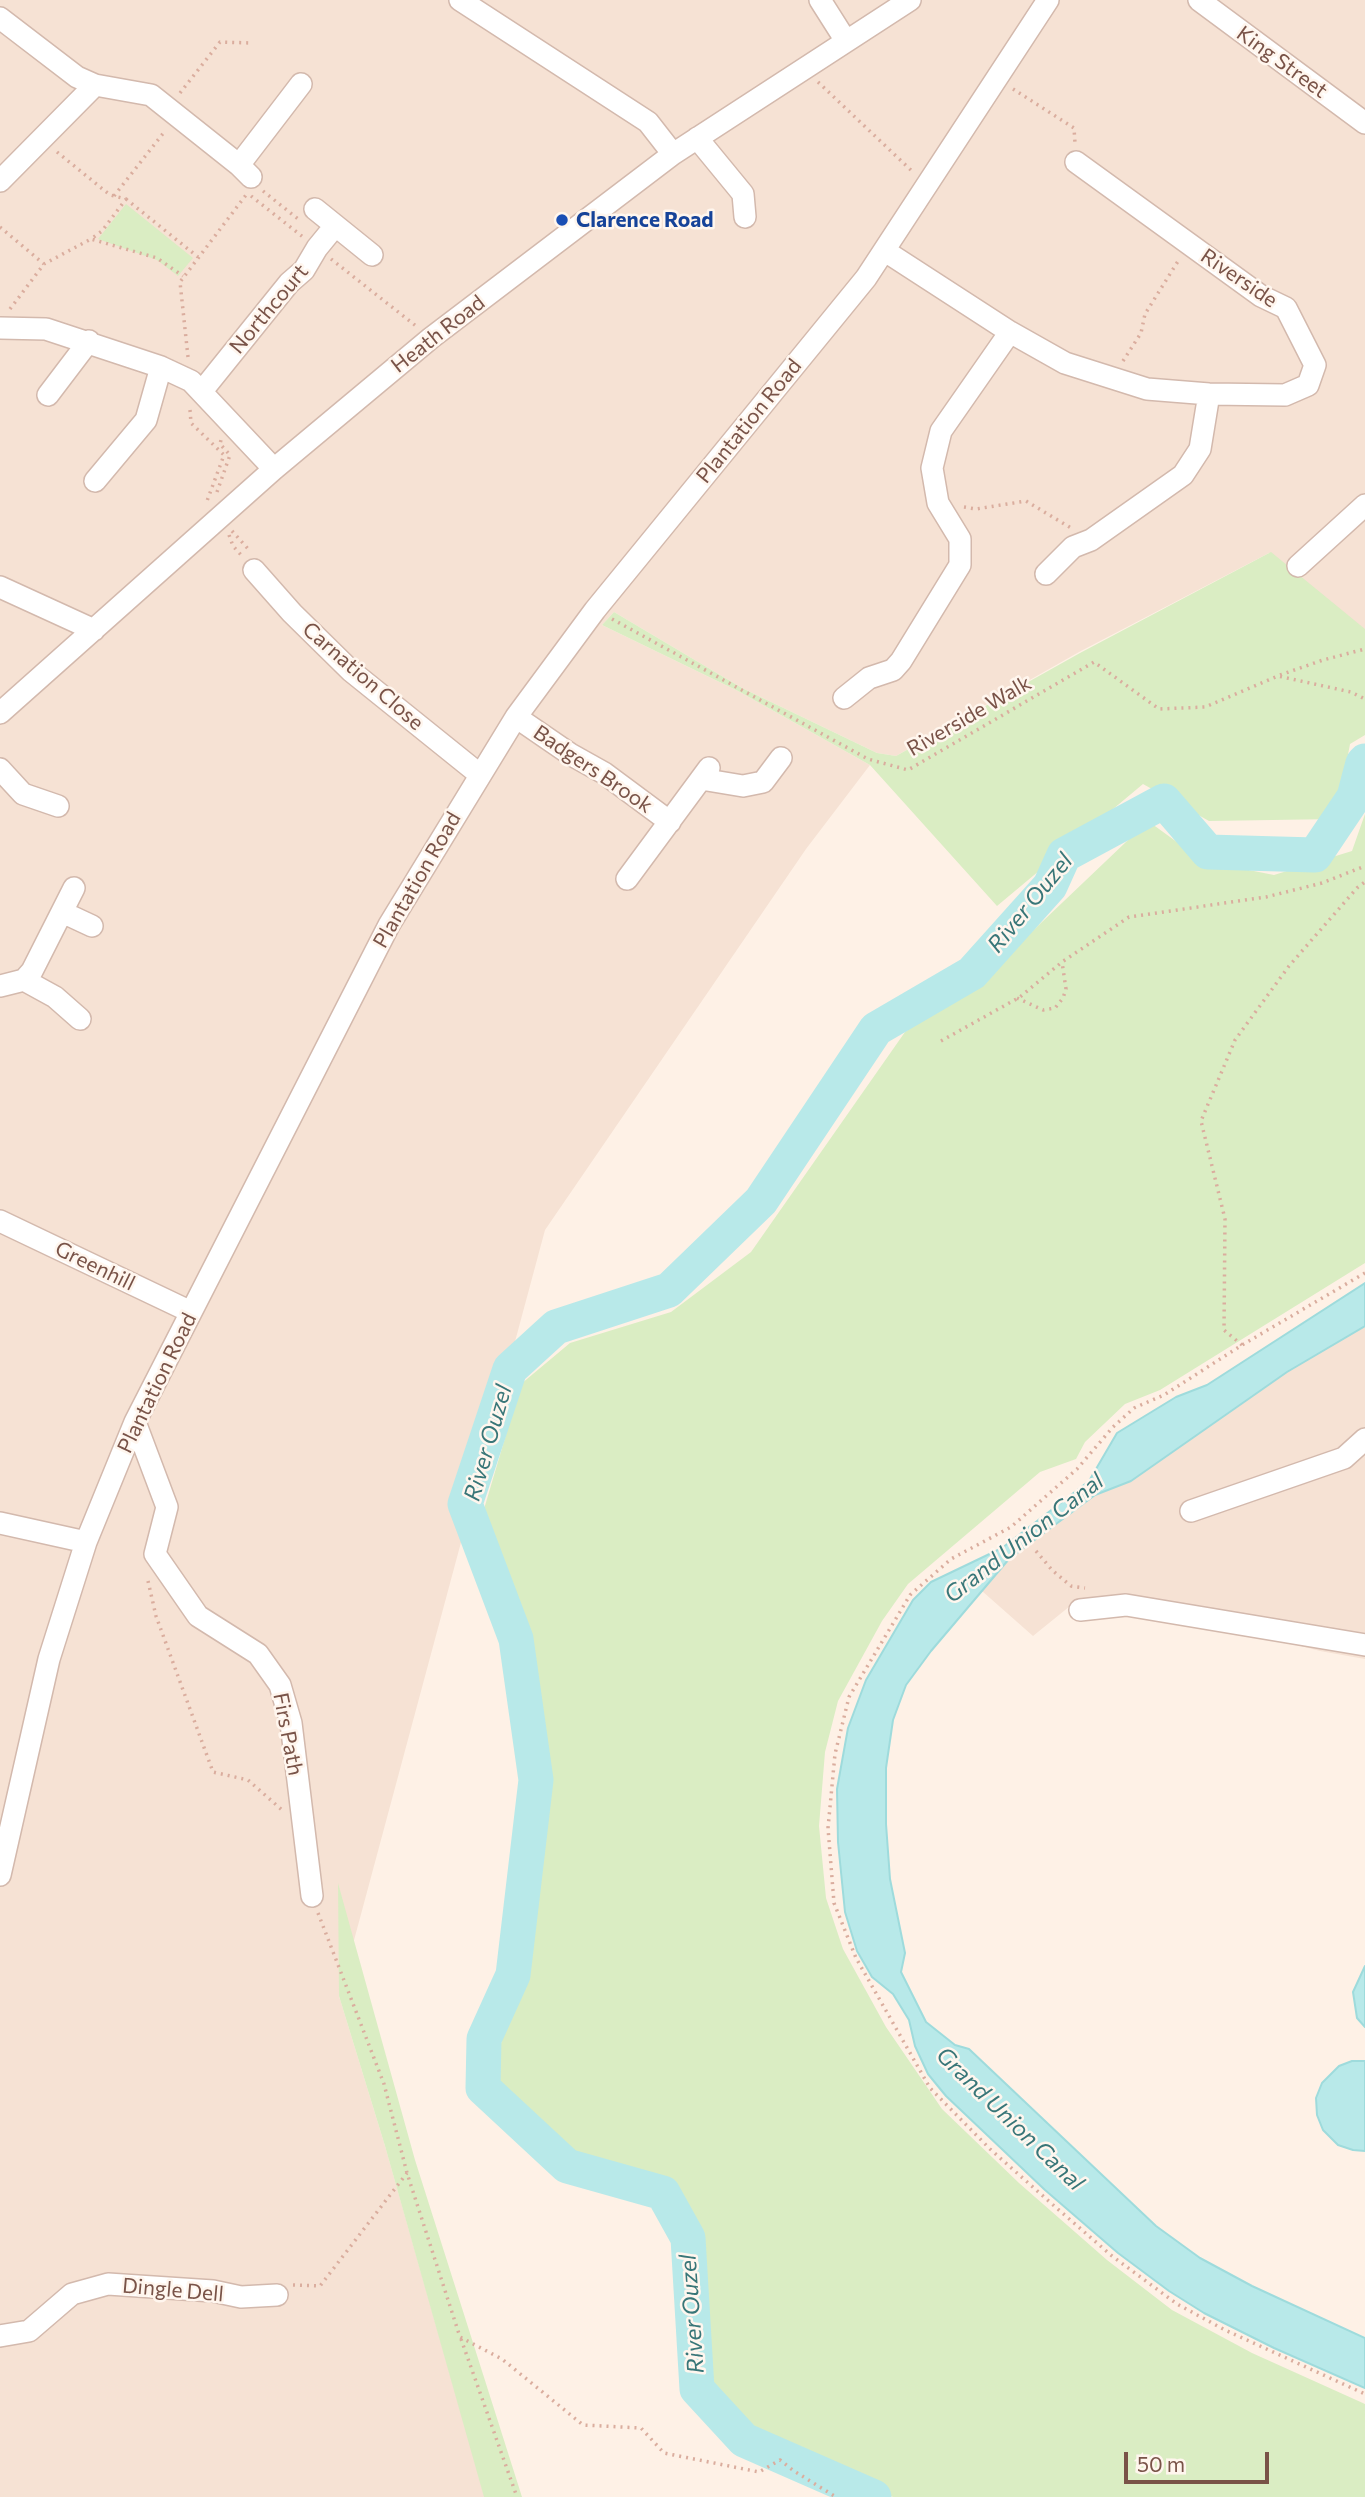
<!DOCTYPE html>
<style>
body{margin:0}
#map{position:relative;width:1365px;height:2497px;overflow:hidden;background:#fef1e6;font-family:Commissioner,sans-serif}
canvas{display:block}
.scale{position:absolute;left:1124px;top:2452px;width:145px;height:32px;box-sizing:border-box;border:4px solid #795348;border-top:0;padding-left:9px;font-size:21px;line-height:24px;white-space:nowrap;color:#795348;-webkit-text-stroke:5px #fff6ee;paint-order:stroke}
</style>
<div id="map">
<canvas width="1365" height="2497"></canvas>
<div class="scale">50 m</div>
</div>
<script>
const ctx = document.querySelector('canvas').getContext('2d');
ctx.lineJoin = 'round';
function fillPath(path, color) { ctx.fillStyle = color; ctx.fill(path, 'evenodd'); }
const shape = rows => new Path2D(rows.map(r => 'M' + r).join(''));
function strokePath(path, color, width, dash) { ctx.strokeStyle = color; ctx.lineWidth = width; ctx.lineCap = dash ? 'butt' : 'round'; ctx.setLineDash(dash || []); ctx.stroke(path); }
function label(font, color, halo, rows, align = 'center') {
  ctx.font = font + ' Commissioner,sans-serif'; ctx.lineWidth = 5; ctx.setLineDash([]); ctx.textBaseline = 'middle'; ctx.strokeStyle = halo; ctx.fillStyle = color; for (const [text, x, y, turn = 0] of rows) {
    ctx.save(); ctx.translate(x, y); ctx.rotate((+turn || 0) * Math.PI / 180); ctx.textAlign = isNaN(turn) ? turn : align; if (halo) ctx.strokeText(text, 0, 0); ctx.fillText(text, 0, 0); ctx.restore();
  }
}
fillPath(shape([
 [0,0,1365,0,1365,630,1269,553,1079,652,896,756,877,753,742,688,614,612,602,625,738,691,870,765,806,849,545,1230,339,1996,385,2146,485,2497,0,2497],
 [1365,1326,1365,1659,1320,1651,1181,1615,1075,1602,1033,1636,982,1591,1009,1559,1095,1495,1131,1481,1287,1372]
]), '#f6e2d4');
fillPath(shape([
 [126,204,193,258,178,276,157,260,98,239],
 [1271,552,1365,629,1365,735,1350,744,1336,819,1209,821,1143,784,997,906,870,765,738,691,602,625,614,612,742,688,877,753,896,756,1080,653],
 [1365,814,1365,1263,1160,1390,1125,1404,1085,1442,1076,1459,1040,1472,908,1584,882,1621,838,1701,825,1752,819,1826,826,1898,843,1949,886,2027,942,2109,1019,2183,1107,2260,1172,2310,1252,2353,1365,2404,1365,2497,893,2497,749,2434,705,2391,692,2236,667,2187,570,2159,489,2081,534,1940,546,1779,526,1641,484,1509,521,1384,570,1343,671,1312,751,1252,905,1032,979,982,1148,821,1203,861,1274,875,1352,851],
 [338,1883,415,2160,522,2497,484,2497,385,2146,339,1996]
]), '#daedc3');
const water = shape([
 [1365,1283,1365,1326,1287,1372,1131,1481,1095,1495,1009,1559,931,1651,906,1685,893,1720,886,1768,886,1824,890,1879,905,1953,901,1972,926,2022,955,2045,969,2049,1156,2226,1200,2258,1252,2286,1365,2338,1365,2388,1274,2348,1204,2313,1169,2291,1118,2253,1045,2190,946,2096,928,2074,915,2046,909,2020,893,1994,872,1977,857,1951,845,1912,838,1842,837,1789,848,1728,866,1680,913,1600,931,1582,1002,1548,1089,1481,1117,1433,1176,1397,1207,1385,1365,1283],
 [1365,1966,1365,2027,1357,2018,1353,1992,1365,1966],
 [1352,2061,1365,2061,1365,2151,1353,2150,1338,2145,1323,2130,1317,2115,1316,2098,1322,2083,1339,2066,1352,2061]
]);
fillPath(water, '#b8e9e9');
strokePath(water, '#9edbdc', 2);
strokePath(shape([
 [874,2497,744,2440,697,2389,688,2238,663,2193,567,2166,483,2088,484,2039,513,1975,536,1780,516,1639,465,1504,510,1369,556,1327,669,1290,761,1201,876,1029,972,973,1050,886,1064,855,1164,801,1208,852,1315,855,1354,797,1363,763,1365,761]
]), '#b8e9e9', 35);
const minor = shape([
 [460,0,648,122,673,154],
 [820,0,846,41],
 [1199,0,1365,123],
 [0,18,77,77,95,85,151,95,239,165,251,177],
 [697,138,743,194,745,217],
 [239,165,301,84],
 [0,181,95,85],
 [315,209,372,255],
 [885,251,1010,332,1065,363,1147,389,1209,394,1285,395,1308,385,1315,365,1286,308,1261,296,1076,162],
 [0,328,46,329,161,367,191,381,274,469],
 [202,391,289,283,304,270,317,248,335,226],
 [48,395,89,341],
 [95,481,146,420,161,367],
 [1298,566,1365,505],
 [254,570,292,613,351,671,479,774],
 [1046,574,1073,547,1091,540,1183,475,1200,449,1209,394],
 [0,587,94,630],
 [844,698,869,678,893,670,901,661,960,565,960,539,938,503,932,468,941,431,1010,332],
 [0,713,274,469,431,338,673,154,910,0],
 [516,717,570,754,604,773,670,822],
 [0,769,23,794,58,806],
 [701,779,743,786,763,782,781,758],
 [627,879,709,768],
 [62,912,92,926],
 [24,980,55,997,80,1019],
 [0,986,24,980,32,971,74,888],
 [0,1221,191,1312],
 [135,1422,167,1507,155,1554,198,1616,258,1654,280,1685,291,1723,312,1896],
 [1191,1511,1344,1458,1365,1439],
 [0,1523,86,1542],
 [1080,1610,1126,1605,1365,1645],
 [0,1875,49,1659,86,1542,135,1422,389,925,516,717,595,610,866,278,1048,0],
 [0,2336,29,2331,72,2294,108,2284,213,2291,241,2297,277,2295]
]);
strokePath(minor, '#d3b9ad', 24);
strokePath(shape([
 [818,82,914,173],
 [1013,89,1074,128,1075,143],
 [180,93,220,42,251,43],
 [57,152,110,195,126,199,102,231,91,239,157,258,183,276],
 [263,191,298,219],
 [114,196,165,131],
 [251,196,303,237],
 [126,199,198,257],
 [0,227,44,264],
 [331,259,416,326],
 [10,309,44,264,91,239],
 [188,357,180,282,246,195],
 [1123,361,1141,333,1145,314,1180,258],
 [190,410,191,423,224,455,207,501],
 [217,492,230,455,220,444,221,440],
 [964,507,976,509,1026,501,1071,528],
 [232,531,250,551],
 [229,535,233,546,241,555],
 [612,619,868,759,908,770,1094,662,1159,709,1205,707,1278,676,1351,692,1365,699],
 [1280,675,1323,660,1365,649],
 [1017,998,1043,1010,1055,1008,1063,998,1066,989,1062,962],
 [941,1041,1020,997,1062,962,1129,917,1266,897,1322,883,1365,866],
 [1365,1273,1242,1345,1164,1395,1134,1408,1113,1427,1077,1469,1011,1527,951,1559,910,1595,849,1697,835,1754,828,1828,834,1903,856,1958,930,2088,990,2149,1052,2204,1112,2256,1177,2304,1225,2330,1365,2394],
 [1242,1345,1224,1330,1225,1219,1201,1121,1235,1040,1289,966,1357,888,1365,882],
 [1036,1551,1052,1570,1071,1586,1085,1588],
 [148,1581,156,1616,213,1772,248,1780,282,1810],
 [318,1913,384,2084,407,2173,460,2337,502,2359,583,2425,641,2428,664,2453,759,2472,780,2460,794,2471,836,2497],
 [293,2285,320,2286,407,2173],
 [461,2339,517,2497]
]), '#daad9e', 3.5, [2, 5]);
strokePath(minor, '#fff', 21);
for (const [x, y, r, color] of [
 [562,220,7,"#1a4fb4"]
]) { const dot = new Path2D(); dot.arc(x, y, r, 0, 2 * Math.PI); ctx.fillStyle = color; ctx.fill(dot); strokePath(dot, '#fff6ee', 2.5); }
label('21px', '#795348', '#fff6ee', [
 ["King Street",1282,62,36],
 ["Riverside",1239,278,34],
 ["Northcourt",269,309,-50],
 ["Heath Road",438,334,-38],
 ["Plantation Road",749,421,-51],
 ["Carnation Close",363,676,41],
 ["Riverside Walk",969,716,-30],
 ["Badgers Brook",593,769,34],
 ["Plantation Road",417,880,-60],
 ["Greenhill",95,1266,26],
 ["Plantation Road",157,1383,-64],
 ["Firs Path",288,1734,79],
 ["Dingle Dell",173,2290,5]
]);
label('bold 21px', '#164399', '#fff6ee', [
 ["Clarence Road",576,220]
], 'left');
label('italic 23px', '#387678', '#fff6ee', [
 ["River Ouzel",1030,903,-51],
 ["River Ouzel",488,1443,-74],
 ["Grand Union Canal",1024,1538,-38],
 ["Grand Union Canal",1010,2119,44],
 ["River Ouzel",692,2314,-94]
]);
</script>
